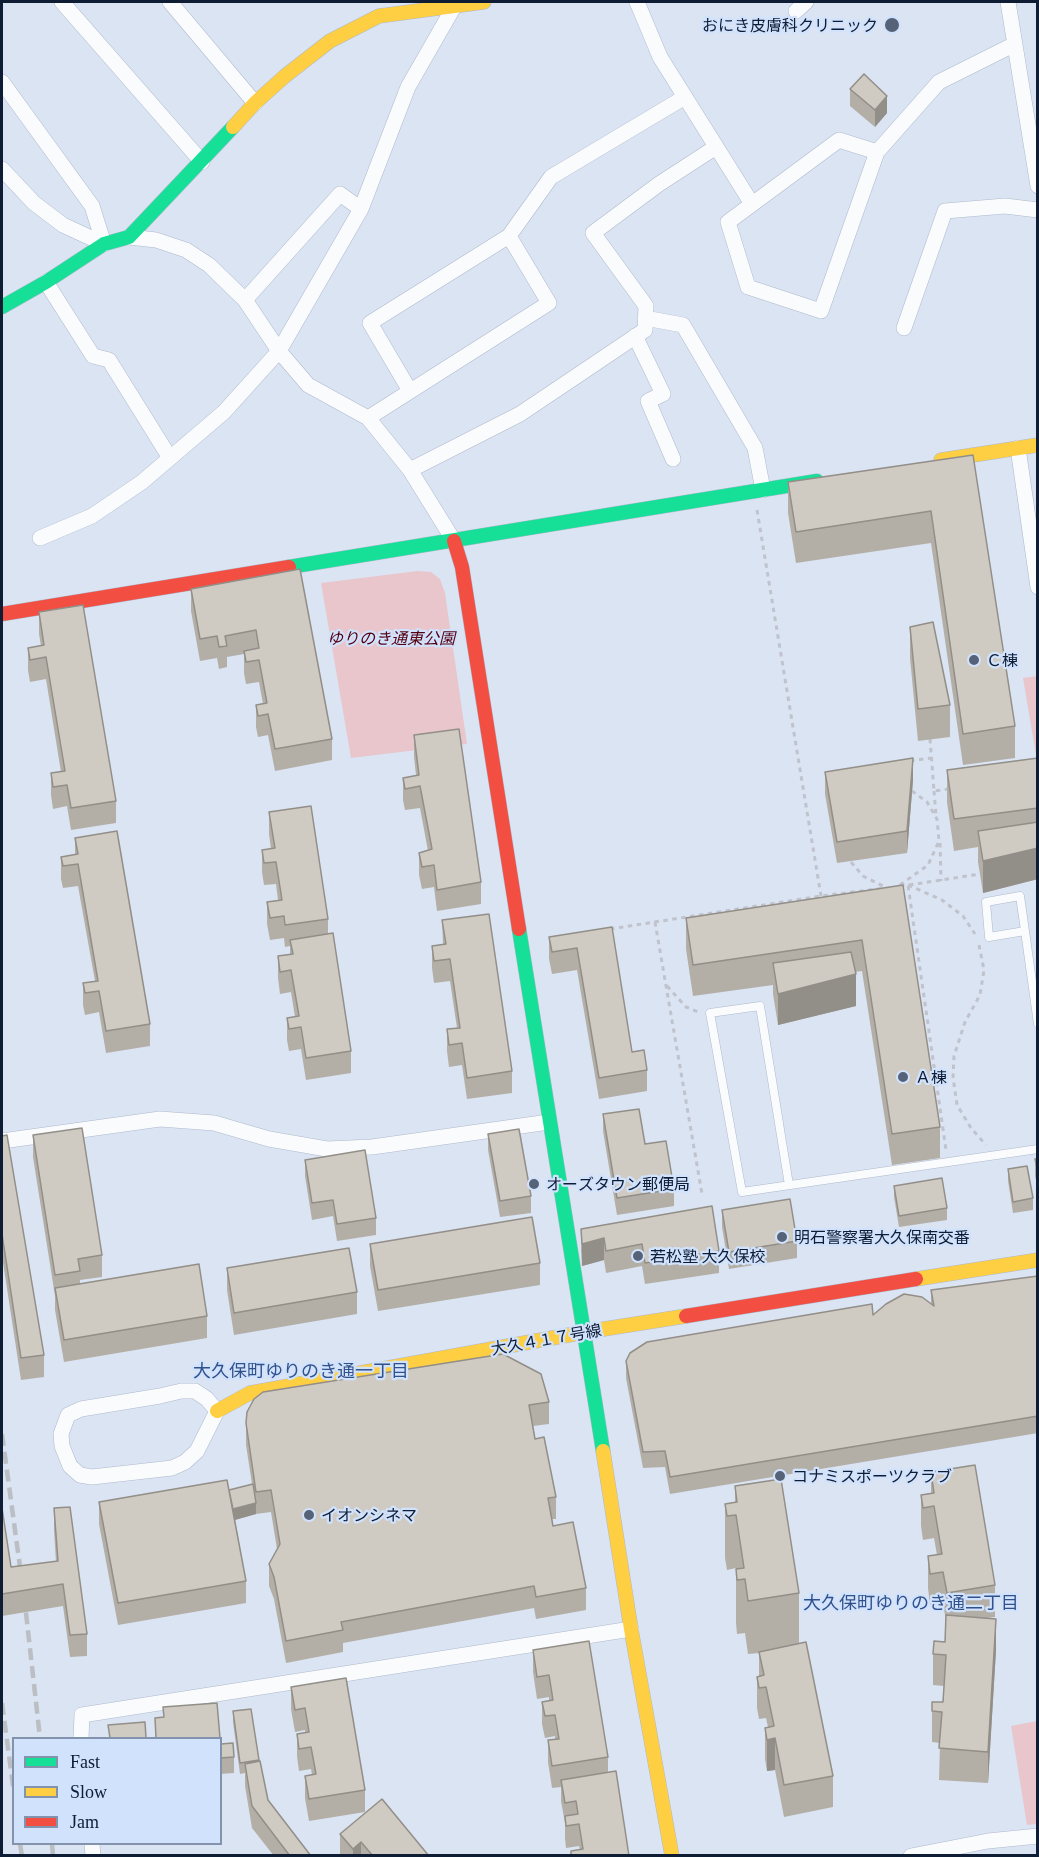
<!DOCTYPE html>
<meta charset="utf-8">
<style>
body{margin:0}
#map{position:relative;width:1039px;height:1857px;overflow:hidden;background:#dbe4f3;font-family:Georgia,serif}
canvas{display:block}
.frame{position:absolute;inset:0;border:3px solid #0e1c34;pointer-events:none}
.legend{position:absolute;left:12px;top:1737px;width:210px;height:108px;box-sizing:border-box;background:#d1e2fd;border:2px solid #8393ad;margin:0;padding:8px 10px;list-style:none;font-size:18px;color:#0e1c34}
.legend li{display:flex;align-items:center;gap:12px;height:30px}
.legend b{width:30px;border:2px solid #8393ad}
</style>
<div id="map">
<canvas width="1039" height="1857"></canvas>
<div class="frame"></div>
<ul class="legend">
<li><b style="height:8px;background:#16e098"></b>Fast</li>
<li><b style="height:8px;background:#ffcf43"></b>Slow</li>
<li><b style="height:8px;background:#f24e42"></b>Jam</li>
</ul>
</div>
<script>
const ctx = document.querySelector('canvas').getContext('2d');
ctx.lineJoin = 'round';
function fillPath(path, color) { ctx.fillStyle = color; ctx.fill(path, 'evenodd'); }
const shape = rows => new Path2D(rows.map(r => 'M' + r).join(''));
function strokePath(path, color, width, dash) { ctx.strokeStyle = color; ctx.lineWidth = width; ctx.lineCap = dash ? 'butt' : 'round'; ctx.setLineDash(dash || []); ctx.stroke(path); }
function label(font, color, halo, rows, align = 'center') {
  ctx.font = font + ' Georgia,"Noto Sans JP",serif'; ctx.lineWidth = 4.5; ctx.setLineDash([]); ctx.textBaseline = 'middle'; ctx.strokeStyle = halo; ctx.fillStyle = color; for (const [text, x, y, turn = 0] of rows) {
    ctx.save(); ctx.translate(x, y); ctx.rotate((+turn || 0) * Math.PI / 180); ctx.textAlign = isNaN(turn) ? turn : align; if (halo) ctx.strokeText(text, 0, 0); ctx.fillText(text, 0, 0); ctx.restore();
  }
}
fillPath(shape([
 [418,571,431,572,440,579,445,593,467,744,351,758,321,583],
 [1037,676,1037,761,1023,678],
 [1037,1721,1037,1824,1027,1825,1011,1726]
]), '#e8c6cc');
const lane = shape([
 [1025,931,989,937,986,902,1020,896,1025,931,1038,1024],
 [789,1185,760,1006,710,1013,742,1192,1038,1149]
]);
const street = shape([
 [62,2,202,162],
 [170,2,255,103],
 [637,2,660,57,752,204],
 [1008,2,1038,186],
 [796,11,806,2],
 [2,82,92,206,104,244],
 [877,152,839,140,728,222,748,287,821,311,877,152,939,82,1015,44],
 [2,169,34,203,63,225,104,244],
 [129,237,156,240,186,250,209,265,245,300,279,351,308,385,368,418,410,470,454,541],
 [46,282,93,356,109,360,170,458],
 [245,300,340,194,361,209],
 [645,318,683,325,755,448,763,490],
 [904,328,945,211,1005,206,1038,210],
 [635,336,663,394,648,401,673,459],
 [410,391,370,323,509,236,551,177,685,97],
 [368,418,549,303,509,236],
 [1018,448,1038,587],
 [410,470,520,414,645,330,646,306,593,233,659,184,716,147],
 [40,538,92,516,142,482,224,412,279,351,361,209,408,87,455,5],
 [2,1141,160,1119,214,1123,269,1139,327,1149,372,1147,549,1122],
 [181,1391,195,1391,207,1399,217,1411,197,1451,185,1462,172,1468,92,1477,80,1475,70,1466,62,1446,61,1434,68,1415,81,1409,160,1396,181,1391],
 [81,1738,82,1715,631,1629],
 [92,1844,93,1856],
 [911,1856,988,1841,1038,1836]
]);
const fast = shape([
 [2,307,46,282,104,244,129,237,233,127],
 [289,567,817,481],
 [519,929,603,1451]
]);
const slow = shape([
 [233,127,255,103,285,76,330,41,379,16,484,2],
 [941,460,1038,445],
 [916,1279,1038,1260],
 [217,1411,250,1393,585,1332,686,1316],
 [603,1451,631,1629,672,1856]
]);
const jam = shape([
 [454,541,462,567,519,929],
 [2,614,289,567],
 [686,1316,916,1279]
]);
strokePath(lane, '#aeb9cc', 9);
strokePath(street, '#aeb9cc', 16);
strokePath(fast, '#aeb9cc', 15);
strokePath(slow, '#aeb9cc', 15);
strokePath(jam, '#aeb9cc', 15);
strokePath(shape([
 [757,510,821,896],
 [930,739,934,791,949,789],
 [910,761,931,758],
 [934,791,936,816],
 [940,843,941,881],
 [851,862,863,876,885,887],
 [900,885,928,865,939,841,937,819,927,802,912,791],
 [908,885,942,900,963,916,975,934],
 [909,885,980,874],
 [900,886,908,885,946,1150],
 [655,922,702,1194],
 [610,929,821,896,885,888],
 [979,945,984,970,980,995,965,1022,954,1056,953,1077,957,1105,971,1128,986,1145],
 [667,986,686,1007,698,1012]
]), '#c0c3cc', 3, [4.5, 4.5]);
strokePath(lane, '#fafbfd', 8);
strokePath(street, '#fafbfd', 15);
strokePath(fast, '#16e098', 14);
strokePath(slow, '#ffcf43', 14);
strokePath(jam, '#f24e42', 14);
strokePath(shape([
 [2,1434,25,1604,40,1738],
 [2,1703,14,1793],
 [20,1844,22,1856],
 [52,1844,53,1856]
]), '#bbbec3', 4.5, [12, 6]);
fillPath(shape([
 [850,89,887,113,875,127,850,106],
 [973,455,1015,726,1015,758,963,765,931,543,796,563,788,513,788,482],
 [300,569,332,739,332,760,275,771,268,735,258,737,256,727,256,705,263,704,259,682,246,684,244,673,244,654,227,657,227,667,219,669,217,658,200,661,191,611,191,589],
 [39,612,116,801,116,823,71,830,67,806,53,809,51,795,51,773,61,772,46,679,30,682,28,670,28,648,41,646,39,634],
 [910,627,950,705,950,737,918,741,910,658],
 [414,735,481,882,481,904,437,911,434,887,422,889,419,875,419,853,428,851,420,808,405,810,403,800,403,778,416,775,414,757],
 [1038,758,1038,879,983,893,978,862,978,847,954,851,947,802,947,770],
 [825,772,913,780,907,853,837,863,825,794],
 [269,812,328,919,328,934,351,1051,351,1073,306,1080,301,1049,289,1051,287,1040,287,1018,295,1017,291,992,280,994,278,978,278,956,290,954,290,946,285,947,284,938,270,940,267,924,267,902,278,900,276,884,264,885,262,872,262,850,271,849,269,834],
 [75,838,150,1024,150,1046,106,1053,99,1012,85,1015,83,1005,83,983,95,981,78,886,63,888,61,879,61,857,75,855],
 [903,885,940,1127,940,1158,892,1165,862,971,855,972,856,1006,778,1025,773,994,773,985,693,996,686,949,686,918],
 [442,920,512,1071,512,1093,467,1099,462,1065,449,1067,447,1051,447,1029,457,1028,450,981,434,983,432,968,432,946,443,944],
 [612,927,632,1052,647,1070,647,1091,599,1099,577,970,552,974,549,959,549,937],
 [603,1114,645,1144,674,1189,674,1206,617,1215,603,1131],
 [488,1134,531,1196,531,1213,500,1217,488,1150],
 [33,1135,102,1255,102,1277,80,1280,80,1284,207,1316,207,1338,64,1362,55,1310,55,1296,33,1157],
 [2,1136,44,1355,44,1377,21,1380,2,1256],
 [1035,1159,1038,1159,1038,1188,1035,1176],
 [305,1160,376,1218,376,1235,337,1241,333,1216,312,1220,305,1176],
 [1008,1169,1033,1198,1033,1210,1013,1213,1008,1181],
 [894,1186,947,1208,947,1220,899,1227,894,1197],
 [722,1210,797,1241,797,1258,729,1269,722,1227],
 [581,1229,719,1251,719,1273,645,1284,642,1266,606,1273,604,1260,582,1266,581,1251],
 [370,1244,540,1263,540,1285,378,1311,370,1266],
 [227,1268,357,1292,357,1314,234,1335,227,1290],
 [1038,1276,1038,1433,670,1494,665,1467,643,1468,626,1378,626,1361,873,1315,931,1303,931,1290],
 [549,1402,549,1424,533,1426,535,1439,556,1497,556,1519,552,1519,553,1526,586,1588,586,1610,536,1619,534,1608,343,1643,343,1652,286,1663,274,1599,269,1586,269,1564,277,1549,271,1512,256,1514,235,1520,246,1581,246,1603,118,1625,99,1524,99,1502,229,1490,252,1484,246,1445,246,1423],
 [931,1472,995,1585,995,1617,987,1618,996,1650,988,1783,939,1780,940,1743,932,1742,932,1711,943,1702,944,1686,933,1685,933,1654,945,1642,946,1621,943,1603,930,1605,928,1588,928,1556,937,1555,934,1538,923,1540,921,1526,921,1495,931,1493],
 [735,1486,799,1593,799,1644,833,1776,833,1807,784,1817,775,1770,767,1771,765,1759,765,1728,768,1727,766,1718,759,1719,757,1708,757,1677,759,1676,759,1653,748,1654,745,1633,737,1634,736,1623,736,1568,727,1570,725,1558,725,1504,735,1503],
 [2,1508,11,1567,56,1562,54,1530,54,1508,87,1634,87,1656,70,1657,63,1606,2,1616],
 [533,1650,608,1757,608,1773,629,1856,571,1856,571,1851,580,1850,579,1846,566,1848,565,1838,565,1823,561,1801,561,1787,552,1788,548,1762,548,1740,555,1739,555,1736,545,1738,542,1724,542,1702,549,1701,549,1697,537,1699,533,1672],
 [291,1687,365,1790,365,1812,309,1821,305,1798,305,1776,312,1775,311,1769,299,1771,297,1756,297,1734,305,1733,305,1730,295,1732,291,1709],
 [251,1709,259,1762,268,1800,311,1856,274,1856,252,1828,245,1786,245,1773,240,1774,233,1722,233,1711],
 [220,1743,234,1757,234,1773,220,1774],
 [340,1834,429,1856,340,1856]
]), '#b3afa7');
fillPath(shape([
 [887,96,887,113,875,127,875,110],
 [913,758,913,780,907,853,907,831],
 [1038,848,1038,879,983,893,983,861],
 [856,974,856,1006,778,1025,778,994],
 [604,1238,604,1260,582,1266,582,1244],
 [256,1503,256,1514,231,1521,231,1510],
 [996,1619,996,1650,988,1783,988,1752],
 [775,1738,775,1770,767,1771,767,1740],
 [361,1842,361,1856,353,1856,353,1849]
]), '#928e88');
const building = shape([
 [864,74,887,96,875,110,850,89,864,74],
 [973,455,1015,726,963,734,931,511,796,532,788,482,973,455],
 [300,569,332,739,275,749,268,714,258,716,256,705,267,703,259,660,246,662,244,651,259,648,256,630,225,636,227,646,219,647,217,636,200,639,191,589,300,569],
 [83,605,116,801,71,808,67,785,53,787,51,773,65,771,46,657,30,660,28,648,44,645,39,612,83,605],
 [933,622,950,705,918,709,910,627,933,622],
 [459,729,481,882,437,890,434,865,422,867,419,853,432,849,420,786,405,789,403,778,419,775,414,735,459,729],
 [913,758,907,831,837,842,825,772,913,758],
 [1038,758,1038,808,954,819,947,770,1038,758],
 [311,806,328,919,285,925,284,916,270,918,267,902,282,900,276,862,264,863,262,850,275,848,269,812,311,806],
 [1038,822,1038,848,983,861,978,831,1038,822],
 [117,831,150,1024,106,1031,99,991,85,993,83,983,98,981,78,864,63,866,61,857,78,854,75,838,117,831],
 [903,885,940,1127,892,1134,862,940,693,965,686,918,903,885],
 [489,914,512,1071,467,1078,462,1043,449,1045,447,1029,460,1028,450,959,434,961,432,946,446,944,442,920,489,914],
 [612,927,632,1052,644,1050,647,1070,599,1078,577,948,552,952,549,937,612,927],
 [333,933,351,1051,306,1058,301,1027,289,1029,287,1018,299,1016,291,970,280,972,278,956,293,954,290,940,333,933],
 [851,952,856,974,778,994,773,963,851,952],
 [639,1109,645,1144,666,1141,674,1189,617,1198,603,1114,639,1109],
 [82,1128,102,1255,78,1259,80,1271,55,1275,33,1135,82,1128],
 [519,1129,531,1196,500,1201,488,1134,519,1129],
 [7,1135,44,1355,21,1358,2,1234,2,1136,7,1135],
 [365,1150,376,1218,337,1224,333,1200,312,1203,305,1160,365,1150],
 [1035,1159,1038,1159,1038,1172,1035,1159],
 [1027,1166,1033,1198,1013,1202,1008,1169,1027,1166],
 [942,1178,947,1208,899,1216,894,1186,942,1178],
 [790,1199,797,1241,729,1252,722,1210,790,1199],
 [712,1206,719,1251,645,1263,642,1244,606,1251,604,1238,582,1244,581,1229,712,1206],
 [532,1217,540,1263,378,1290,370,1244,532,1217],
 [349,1248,357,1292,234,1313,227,1268,349,1248],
 [199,1264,207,1316,64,1340,55,1288,199,1264],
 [1038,1276,1038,1416,670,1477,665,1451,643,1452,626,1361,630,1353,647,1342,872,1304,873,1315,886,1304,904,1294,922,1297,934,1306,931,1290,1038,1276],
 [503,1354,541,1374,549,1402,529,1405,535,1439,544,1437,556,1497,548,1498,553,1526,573,1522,586,1588,536,1597,534,1586,341,1622,343,1630,286,1641,274,1577,269,1564,280,1544,271,1490,256,1492,246,1423,247,1412,254,1399,263,1392,503,1354],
 [975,1465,995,1585,947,1593,943,1572,930,1574,928,1556,942,1554,934,1506,923,1508,921,1495,934,1493,931,1472,975,1465],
 [781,1479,799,1593,748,1601,745,1579,737,1580,736,1569,744,1568,736,1515,727,1516,725,1504,737,1502,735,1486,781,1479],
 [227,1480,246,1581,118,1603,99,1502,227,1480],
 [253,1484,256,1503,233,1509,229,1490,253,1484],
 [70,1507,87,1634,70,1635,63,1584,2,1594,2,1508,11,1567,58,1561,54,1508,70,1507],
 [946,1615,996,1619,988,1752,939,1748,942,1712,932,1711,932,1702,943,1702,946,1655,933,1654,934,1641,945,1642,946,1615],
 [589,1641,608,1757,552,1766,548,1740,559,1739,555,1715,545,1716,542,1702,553,1700,549,1675,537,1677,533,1650,589,1641],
 [806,1642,833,1776,784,1785,775,1738,767,1740,765,1728,774,1726,766,1687,759,1688,757,1677,764,1675,759,1652,806,1642],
 [346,1678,365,1790,309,1799,305,1776,316,1774,311,1747,299,1749,297,1734,309,1732,305,1708,295,1710,291,1687,346,1678],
 [217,1703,220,1738,156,1738,155,1718,164,1717,163,1707,217,1703],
 [251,1709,259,1760,240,1763,233,1711,251,1709],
 [145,1722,146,1738,110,1738,108,1725,145,1722],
 [220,1743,221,1744,233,1743,234,1757,220,1758,220,1743],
 [260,1761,268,1800,311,1856,290,1856,252,1806,245,1764,260,1761],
 [616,1771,629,1856,571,1856,571,1851,583,1849,579,1824,566,1826,565,1816,578,1814,576,1801,565,1803,561,1780,616,1771],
 [382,1799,429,1856,373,1856,361,1842,353,1849,340,1834,382,1799]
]);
fillPath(building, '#d0cbc2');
strokePath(building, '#928e88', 1.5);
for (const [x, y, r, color] of [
 [892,25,8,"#566277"],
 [974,660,6,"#566277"],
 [903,1077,6,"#566277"],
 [534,1184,6,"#566277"],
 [782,1237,6,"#566277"],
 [638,1256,6,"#566277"],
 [780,1476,6,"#566277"],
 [309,1515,6,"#566277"]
]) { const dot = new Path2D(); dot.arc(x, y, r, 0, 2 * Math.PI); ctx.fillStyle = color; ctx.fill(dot); strokePath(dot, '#d1e2fd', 2); }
label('16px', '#0e1c34', '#d1e2fd', [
 ["おにき皮膚科クリニック",878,25,"right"],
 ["Ｃ棟",986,660],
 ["Ａ棟",915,1077],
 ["オーズタウン郵便局",546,1184],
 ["明石警察署大久保南交番",794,1237],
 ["若松塾 大久保校",650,1256],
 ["コナミスポーツクラブ",792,1476],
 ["イオンシネマ",321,1515]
], 'left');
label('italic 16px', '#56000f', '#d1e2fd', [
 ["ゆりのき通東公園",391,638]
]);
label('16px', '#0e1c34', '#d1e2fd', [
 ["大久４１７号線",546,1339,-10]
]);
label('18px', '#31518b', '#d1e2fd', [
 ["大久保町ゆりのき通一丁目",301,1370],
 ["大久保町ゆりのき通二丁目",911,1602]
]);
</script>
